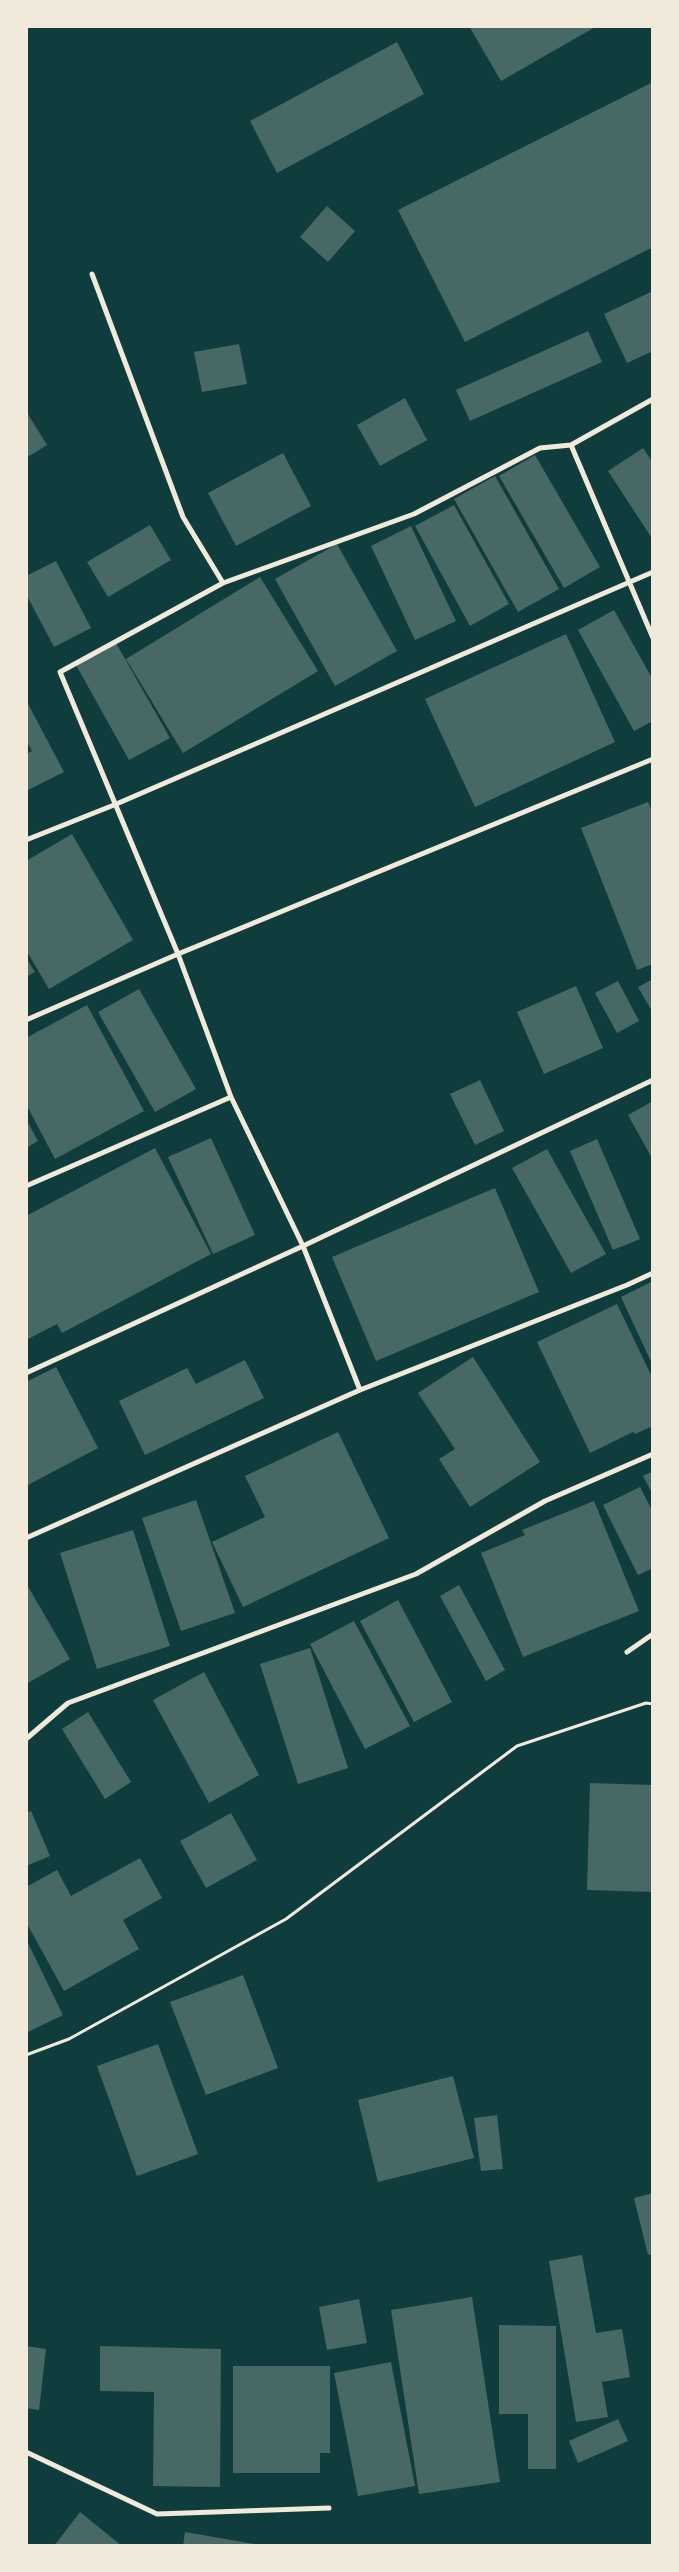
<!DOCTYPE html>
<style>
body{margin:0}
#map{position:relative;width:679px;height:2572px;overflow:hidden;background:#0f3d3e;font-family:Jost,sans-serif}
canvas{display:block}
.frame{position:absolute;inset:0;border:28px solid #f1e9da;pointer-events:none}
</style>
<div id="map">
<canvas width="679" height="2572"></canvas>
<div class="frame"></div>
</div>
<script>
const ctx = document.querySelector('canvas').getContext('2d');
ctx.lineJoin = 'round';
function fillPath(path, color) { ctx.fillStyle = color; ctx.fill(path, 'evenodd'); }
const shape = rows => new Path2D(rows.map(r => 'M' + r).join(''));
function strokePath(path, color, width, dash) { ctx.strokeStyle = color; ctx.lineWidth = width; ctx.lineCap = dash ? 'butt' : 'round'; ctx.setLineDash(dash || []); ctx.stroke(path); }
fillPath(shape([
 [469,26,597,26,501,81],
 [397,42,424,94,277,173,250,121],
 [653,82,653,247,465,342,398,210],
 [327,206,355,231,328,262,300,237],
 [653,291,653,351,627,363,604,314],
 [588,331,602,362,470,421,456,390],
 [239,344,247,384,202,392,194,352],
 [405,398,427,440,380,466,357,425],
 [26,411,47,445,26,458],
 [643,448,653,463,653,540,608,471],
 [283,453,311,506,236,546,208,493],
 [535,455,600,567,564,588,499,476],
 [495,476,559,589,518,612,454,499],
 [454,505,509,604,470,626,415,526],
 [150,525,171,560,108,597,87,562],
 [411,526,456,621,415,640,371,546],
 [337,544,397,651,335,686,275,579],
 [56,561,91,628,54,647,26,594,26,576],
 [260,577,318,671,183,753,126,659],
 [614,610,653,680,653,721,634,731,578,630],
 [566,634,615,742,475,807,425,699],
 [116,643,170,738,129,760,76,665],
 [26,700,64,772,26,791,26,754,32,751,26,740],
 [648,802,653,813,653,964,637,970,581,828],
 [72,834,133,940,49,989,26,950,26,861],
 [26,958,35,972,26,977],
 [653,979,653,1013,638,987],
 [618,981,639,1021,617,1033,595,993],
 [576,986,603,1048,544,1074,517,1012],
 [139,989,196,1089,155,1112,98,1012],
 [87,1005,144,1111,55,1159,26,1104,26,1038],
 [480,1080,504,1131,475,1145,450,1094],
 [653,1101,653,1160,628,1115],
 [26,1119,38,1141,26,1148],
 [211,1138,255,1235,213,1254,168,1157],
 [597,1139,640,1239,613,1250,570,1151],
 [155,1148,211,1254,62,1333,57,1324,26,1340,26,1216],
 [547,1149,606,1254,571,1273,512,1168],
 [495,1188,539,1292,376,1361,332,1257],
 [653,1281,653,1366,621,1297],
 [617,1304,653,1379,653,1426,635,1434,633,1432,590,1453,537,1342],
 [473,1357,540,1462,470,1507,439,1459,455,1449,418,1393],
 [245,1360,264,1398,145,1455,119,1401,187,1368,196,1384],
 [56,1367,98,1448,26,1486,26,1382],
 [338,1432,389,1538,243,1607,212,1542,265,1517,245,1476],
 [653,1471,653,1495,643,1476],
 [640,1487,653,1512,653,1568,638,1575,603,1505],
 [196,1500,235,1613,181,1631,142,1518],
 [594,1501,639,1611,523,1657,481,1553,525,1535,522,1530],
 [133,1530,170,1646,97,1669,60,1553],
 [26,1583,70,1659,26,1684],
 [459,1585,505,1670,486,1681,440,1596],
 [398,1600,452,1702,414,1722,360,1621],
 [354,1621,410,1726,365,1749,310,1644],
 [310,1648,348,1768,298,1784,260,1664],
 [204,1672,259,1775,209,1803,153,1700],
 [88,1712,131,1782,105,1799,62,1729],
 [590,1783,653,1785,653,1892,587,1890],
 [31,1811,50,1856,26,1866,26,1813],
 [231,1813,257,1860,206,1888,180,1841],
 [140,1858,162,1898,123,1920,139,1949,64,1991,26,1922,26,1887,57,1870,71,1896],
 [26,1939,63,2015,26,2033],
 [243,1975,278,2068,206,2095,170,2002],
 [158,2044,198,2154,137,2176,97,2066],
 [453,2076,474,2158,378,2182,358,2100],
 [497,2115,503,2169,481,2171,474,2118],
 [653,2193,653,2254,648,2255,634,2198],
 [582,2255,596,2333,622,2329,630,2377,602,2382,608,2417,576,2422,549,2261],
 [472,2297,500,2482,419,2494,391,2310],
 [359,2299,367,2343,327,2350,319,2307],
 [499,2325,556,2326,556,2469,528,2469,528,2414,499,2414],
 [26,2346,46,2349,39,2410,26,2408],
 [100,2346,221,2349,220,2487,153,2486,154,2392,100,2391],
 [391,2362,415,2486,358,2496,334,2373],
 [233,2366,330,2366,330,2453,320,2453,320,2473,233,2473],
 [618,2419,628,2441,578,2463,569,2441],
 [80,2512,122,2546,54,2546],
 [185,2532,260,2545,260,2546,183,2546]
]), '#486865');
strokePath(shape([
 [26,2055,69,2039,286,1919,517,1746,646,1703,653,1704]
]), '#f1e9da', 3);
strokePath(shape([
 [92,274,183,517,223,583],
 [571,445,653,638],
 [26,840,114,805,653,572],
 [26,1020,178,954,653,759],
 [26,1186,231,1097],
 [26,1373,303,1246,653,1080],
 [360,1390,303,1246,231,1097,178,954,60,672,223,583,414,514,540,448,571,445,653,399],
 [26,1538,360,1390,627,1285,653,1273],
 [627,1652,653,1634],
 [26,1739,68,1703,416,1574,545,1501,653,1454],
 [26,2452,157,2514,329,2508]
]), '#f1e9da', 5);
</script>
